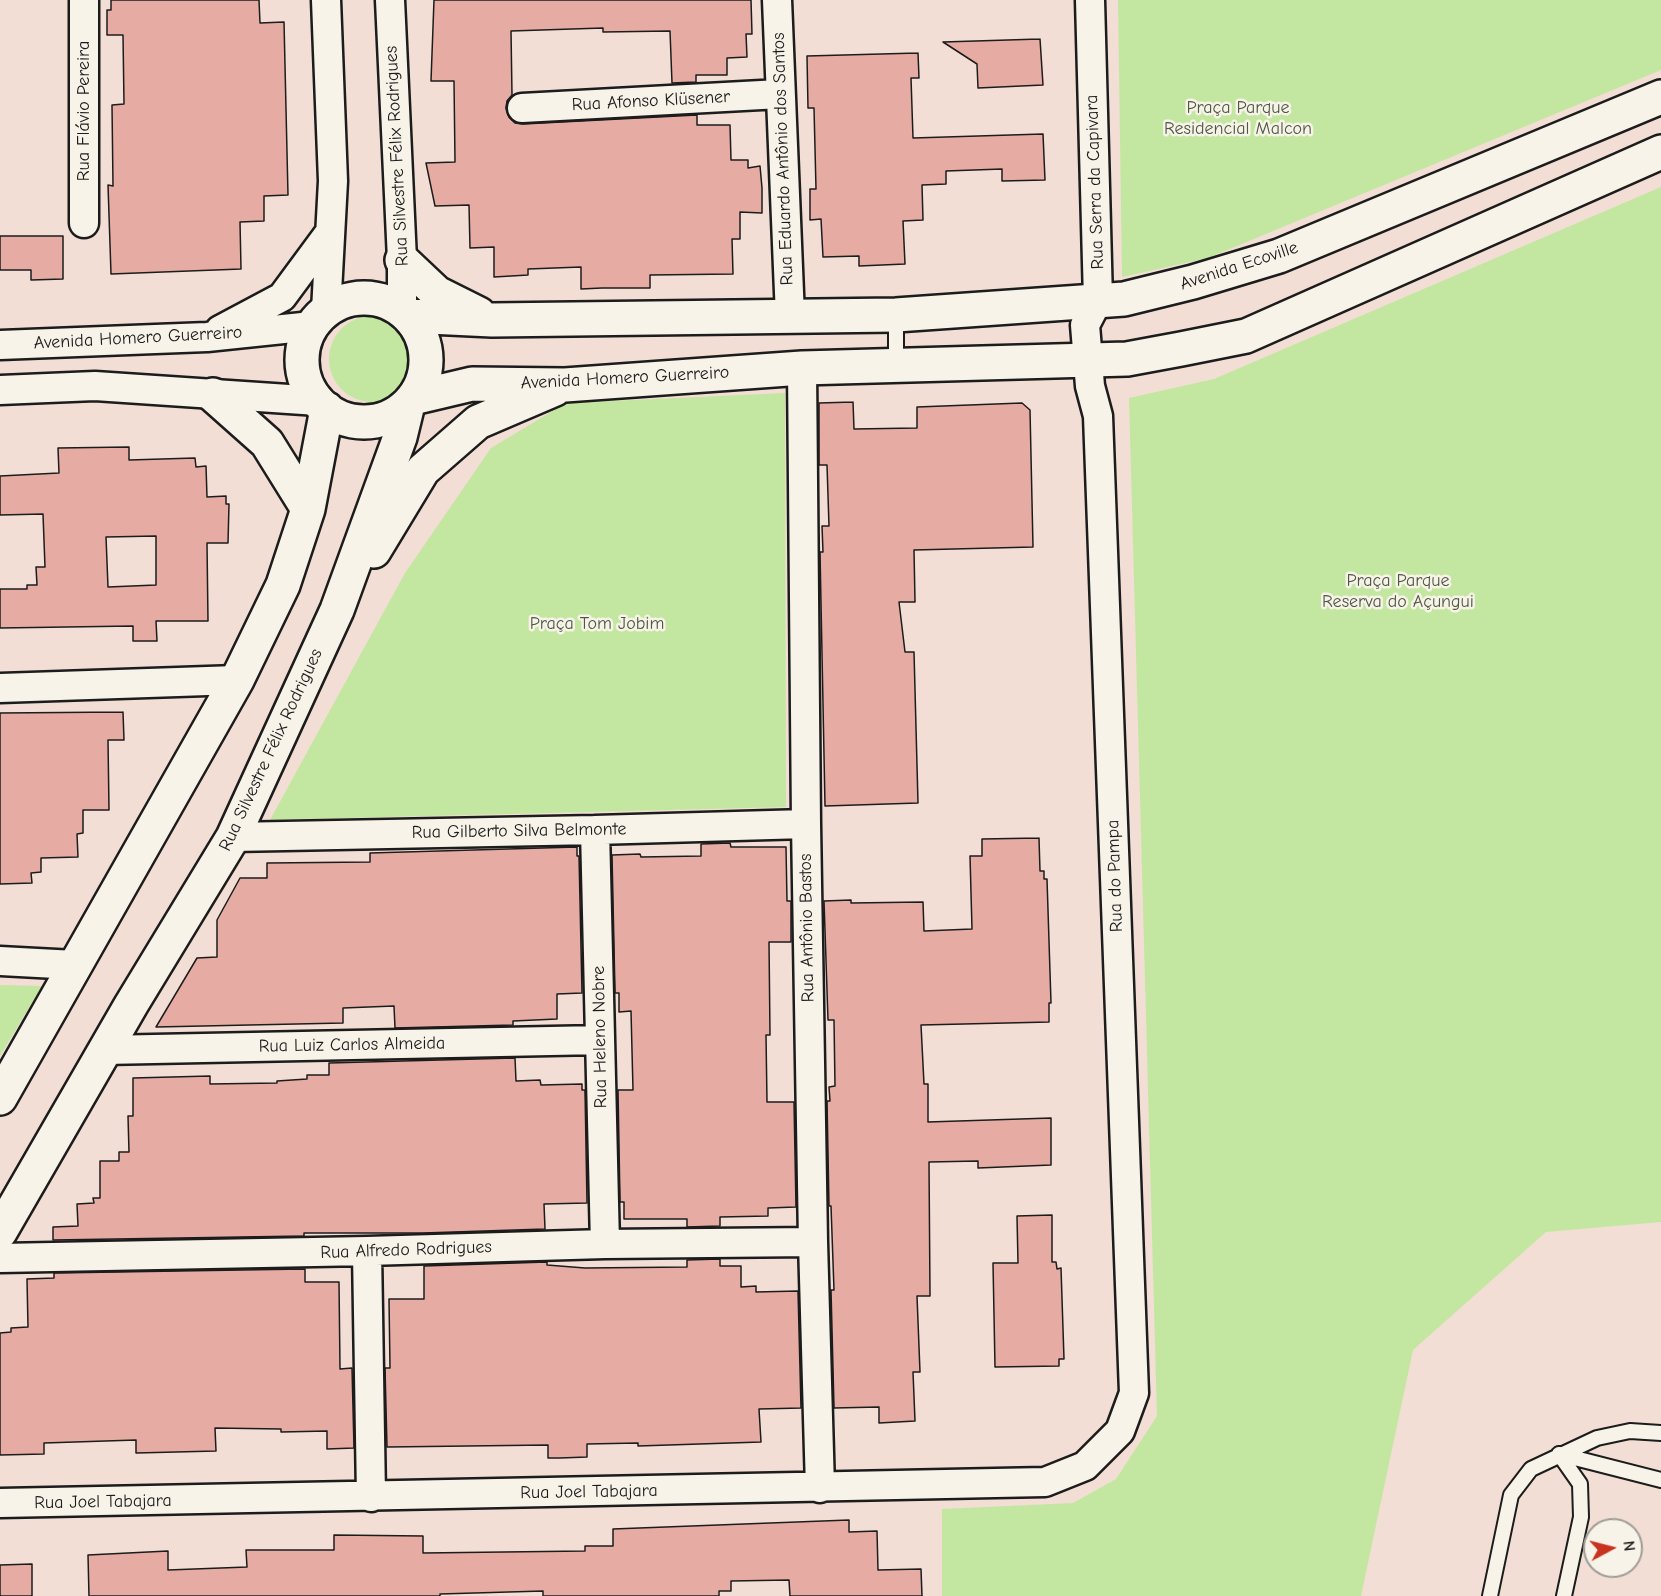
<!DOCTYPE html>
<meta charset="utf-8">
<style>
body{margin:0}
#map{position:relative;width:1661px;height:1596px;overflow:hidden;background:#f2ded4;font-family:"Comic Neue",sans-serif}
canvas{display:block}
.north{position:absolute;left:1583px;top:1518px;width:60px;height:60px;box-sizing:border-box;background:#f7f3e8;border:2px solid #9f9d96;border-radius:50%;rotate:83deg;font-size:16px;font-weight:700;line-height:24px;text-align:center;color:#1c1c1c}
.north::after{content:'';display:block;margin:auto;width:21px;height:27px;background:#c8321e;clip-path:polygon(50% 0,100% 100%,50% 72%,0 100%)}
</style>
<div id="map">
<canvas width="1661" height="1596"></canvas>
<div class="north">N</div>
</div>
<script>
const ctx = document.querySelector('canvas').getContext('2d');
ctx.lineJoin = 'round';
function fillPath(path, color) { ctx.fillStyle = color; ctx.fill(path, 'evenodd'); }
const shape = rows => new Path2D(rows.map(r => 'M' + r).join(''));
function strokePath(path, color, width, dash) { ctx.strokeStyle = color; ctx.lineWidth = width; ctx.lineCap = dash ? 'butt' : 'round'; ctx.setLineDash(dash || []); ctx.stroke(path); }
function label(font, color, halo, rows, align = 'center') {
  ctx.font = font + ' "Comic Neue",sans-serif'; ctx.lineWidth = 5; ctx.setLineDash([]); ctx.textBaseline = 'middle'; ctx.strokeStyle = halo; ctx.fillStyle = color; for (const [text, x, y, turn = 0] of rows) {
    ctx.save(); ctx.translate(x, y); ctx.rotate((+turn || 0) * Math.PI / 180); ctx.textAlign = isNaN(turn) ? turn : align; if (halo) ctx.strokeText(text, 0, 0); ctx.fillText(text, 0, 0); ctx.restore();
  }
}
fillPath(shape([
 [1118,0,1661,0,1661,70,1208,258,1122,277],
 [1661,187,1661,1222,1546,1232,1413,1350,1361,1596,942,1596,942,1509,1073,1503,1116,1479,1157,1416,1129,398,1214,379],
 '329 359a43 43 0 1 1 86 0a43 43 0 1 1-86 0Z',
 [785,393,786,807,270,820,405,573,491,448,566,403],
 [0,985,42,986,0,1056]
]), '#c3e7a0');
const building = shape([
 [111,0,259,0,260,23,284,22,288,195,264,196,264,221,240,222,241,269,111,274,108,185,113,186,112,105,124,104,123,35,107,35,107,10,111,10,111,0],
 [434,0,751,0,752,34,746,34,747,57,727,58,727,75,696,75,696,82,672,83,670,31,603,32,603,28,511,31,512,95,507,101,506,108,509,117,515,123,523,124,697,115,697,125,730,125,731,160,748,160,748,168,760,166,762,188,762,213,740,212,740,239,732,239,733,274,650,275,650,288,602,288,581,289,581,267,528,269,528,275,494,277,494,247,470,248,469,205,435,206,426,163,455,162,454,81,431,81,434,0],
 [1040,39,1043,85,978,88,977,64,943,42,1040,39],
 [918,53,919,78,911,78,913,138,1043,134,1045,180,1002,181,1002,169,946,171,946,184,922,185,923,220,903,221,905,264,859,266,859,256,823,257,821,219,810,220,810,189,816,189,814,108,808,108,807,56,918,53],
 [0,236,63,236,63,279,31,280,31,270,0,270,0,236],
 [853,402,854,429,917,428,917,407,1022,403,1030,410,1033,547,914,550,915,602,899,602,905,652,914,652,918,803,825,806,820,552,823,552,822,526,829,526,827,465,819,465,819,403,853,402],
 [129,447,129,460,195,458,196,467,206,466,207,497,226,496,226,504,229,504,228,543,207,543,208,621,156,621,157,641,133,641,133,626,0,628,0,589,27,589,27,585,37,585,36,567,45,567,43,514,0,515,0,476,59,473,58,448,129,447],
 [156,536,156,585,108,587,106,537,156,536],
 [123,712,124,740,108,740,109,810,83,810,83,833,77,834,78,857,41,858,41,872,31,873,32,883,0,884,0,713,123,712],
 [1039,838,1040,871,1044,871,1044,879,1047,879,1051,1003,1049,1003,1049,1022,921,1025,924,1084,928,1084,928,1122,1051,1118,1051,1165,978,1168,978,1161,929,1162,930,1296,917,1296,920,1372,913,1372,915,1421,879,1423,879,1407,834,1408,831,1290,834,1290,831,1206,829,1206,827,1101,830,1101,829,1087,835,1086,834,1020,828,1020,824,901,851,900,851,903,923,902,924,931,972,929,970,856,982,856,982,839,1039,838],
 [730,843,731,847,786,847,787,901,791,901,791,942,769,942,770,1035,766,1035,767,1102,794,1102,796,1207,768,1208,768,1216,720,1217,720,1226,687,1227,687,1219,624,1219,624,1202,620,1202,618,1090,633,1090,631,1011,619,1012,619,993,615,993,612,855,640,854,641,857,701,856,701,844,730,843],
 [577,847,577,856,579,856,582,993,557,994,557,1019,513,1021,513,1025,395,1028,394,1006,343,1008,343,1023,156,1027,197,958,217,957,217,920,240,878,267,878,267,863,370,862,370,853,577,847],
 [515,1058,516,1081,540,1080,541,1085,582,1084,582,1090,585,1090,587,1203,544,1204,545,1229,423,1233,304,1233,304,1236,53,1240,53,1227,78,1226,77,1204,94,1203,93,1198,100,1198,100,1161,119,1161,119,1152,129,1152,128,1116,133,1116,133,1078,210,1076,210,1084,277,1083,277,1081,307,1079,307,1075,329,1075,329,1063,515,1058],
 [1052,1215,1052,1262,1056,1262,1057,1269,1061,1268,1064,1359,1059,1359,1059,1366,995,1367,993,1263,1018,1263,1017,1216,1052,1215],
 [720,1259,720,1266,741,1266,741,1287,756,1286,756,1292,798,1291,801,1408,759,1409,761,1442,638,1446,638,1443,587,1444,587,1457,560,1458,548,1458,548,1445,387,1447,385,1368,390,1368,389,1299,424,1299,424,1266,547,1262,547,1265,585,1268,687,1267,687,1260,720,1259],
 [305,1269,305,1282,339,1282,340,1369,352,1368,354,1448,327,1449,327,1431,281,1432,281,1429,215,1428,216,1451,136,1453,136,1440,44,1443,44,1454,0,1455,0,1333,11,1332,11,1328,28,1327,27,1279,54,1278,54,1273,305,1269],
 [849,1520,849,1532,877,1531,878,1570,921,1569,922,1596,790,1596,789,1580,731,1581,731,1591,719,1591,719,1596,543,1596,543,1591,440,1594,440,1596,89,1596,88,1555,168,1551,168,1570,247,1567,246,1550,334,1550,334,1535,423,1536,423,1553,585,1551,585,1546,613,1546,613,1529,849,1520],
 [32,1564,32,1596,0,1596,0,1565,32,1564]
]);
fillPath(building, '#e6aca4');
strokePath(building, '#1c1c1c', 1.5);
const service = shape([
 [896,315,896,364],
 [1559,1454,1580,1484,1581,1517,1564,1596],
 [1559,1454,1661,1480],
 [1490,1596,1511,1495,1531,1469,1597,1438,1630,1431,1661,1433]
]);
const minor = shape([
 [390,0,402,260,402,311],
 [777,0,790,317],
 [522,108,780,94],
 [84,223,84,0],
 [326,311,333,181,326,0],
 [220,330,282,297,330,232],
 [0,345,207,337,312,326],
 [802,368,806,824,813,1242,820,1488],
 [0,390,95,386,318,401],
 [0,688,237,680],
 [595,830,605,1244],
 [233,837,595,830,806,824],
 [0,961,75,965],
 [104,1050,600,1040],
 [367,1251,371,1497],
 [0,1258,367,1251,605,1244,813,1242],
 [0,1503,1045,1482,1085,1466,1120,1431,1134,1393,1098,416,1090,386,1085,325,1098,300,1090,0]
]);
const tertiary = shape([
 [402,260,437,293,479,314],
 '302 360a62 62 0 1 1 124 0a62 62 0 1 1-124 0Z',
 [408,316,492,320,896,315,1124,299,1193,282,1279,256,1661,97],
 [213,395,267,443,308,509],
 [413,398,472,384,565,385,802,368,1127,359,1181,349,1246,336,1661,152],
 [374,551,423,470,478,422,555,389],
 [0,1098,237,680,283,585,308,509,327,409],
 [0,1232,131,1005,233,837,337,610,400,437,408,404]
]);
strokePath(service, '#1c1c1c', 18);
strokePath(minor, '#1c1c1c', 33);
strokePath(tertiary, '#1c1c1c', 38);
strokePath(service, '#f7f3e8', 14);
strokePath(minor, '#f7f3e8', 28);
strokePath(tertiary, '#f7f3e8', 33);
label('18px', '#1c1c1c', '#f7f3e8', [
 ["Rua Afonso Klüsener",651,101,-3],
 ["Rua Flávio Pereira",84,111,-90],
 ["Rua Silvestre Félix Rodrigues",397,156,-93],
 ["Rua Eduardo Antônio dos Santos",783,159,-92],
 ["Rua Serra da Capivara",1095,182,-92],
 ["Avenida Ecoville",1239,266,-18],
 ["Avenida Homero Guerreiro",138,338,-3],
 ["Avenida Homero Guerreiro",625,378,-3],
 ["Rua Silvestre Félix Rodrigues",271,750,-65],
 ["Rua Gilberto Silva Belmonte",519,831,-1],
 ["Rua do Pampa",1115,876,-92],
 ["Rua Antônio Bastos",807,928,-91],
 ["Rua Heleno Nobre",600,1037,-91],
 ["Rua Luiz Carlos Almeida",352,1045,-1],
 ["Rua Alfredo Rodrigues",406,1250,-2],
 ["Rua Joel Tabajara",589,1492,-1],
 ["Rua Joel Tabajara",103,1502,-1]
]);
label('18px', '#4e5944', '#f7f3e8', [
 ["Praça Parque",1238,108],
 ["Residencial Malcon",1238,129],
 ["Praça Parque",1398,581],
 ["Reserva do Açungui",1398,602],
 ["Praça Tom Jobim",597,624]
]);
</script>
